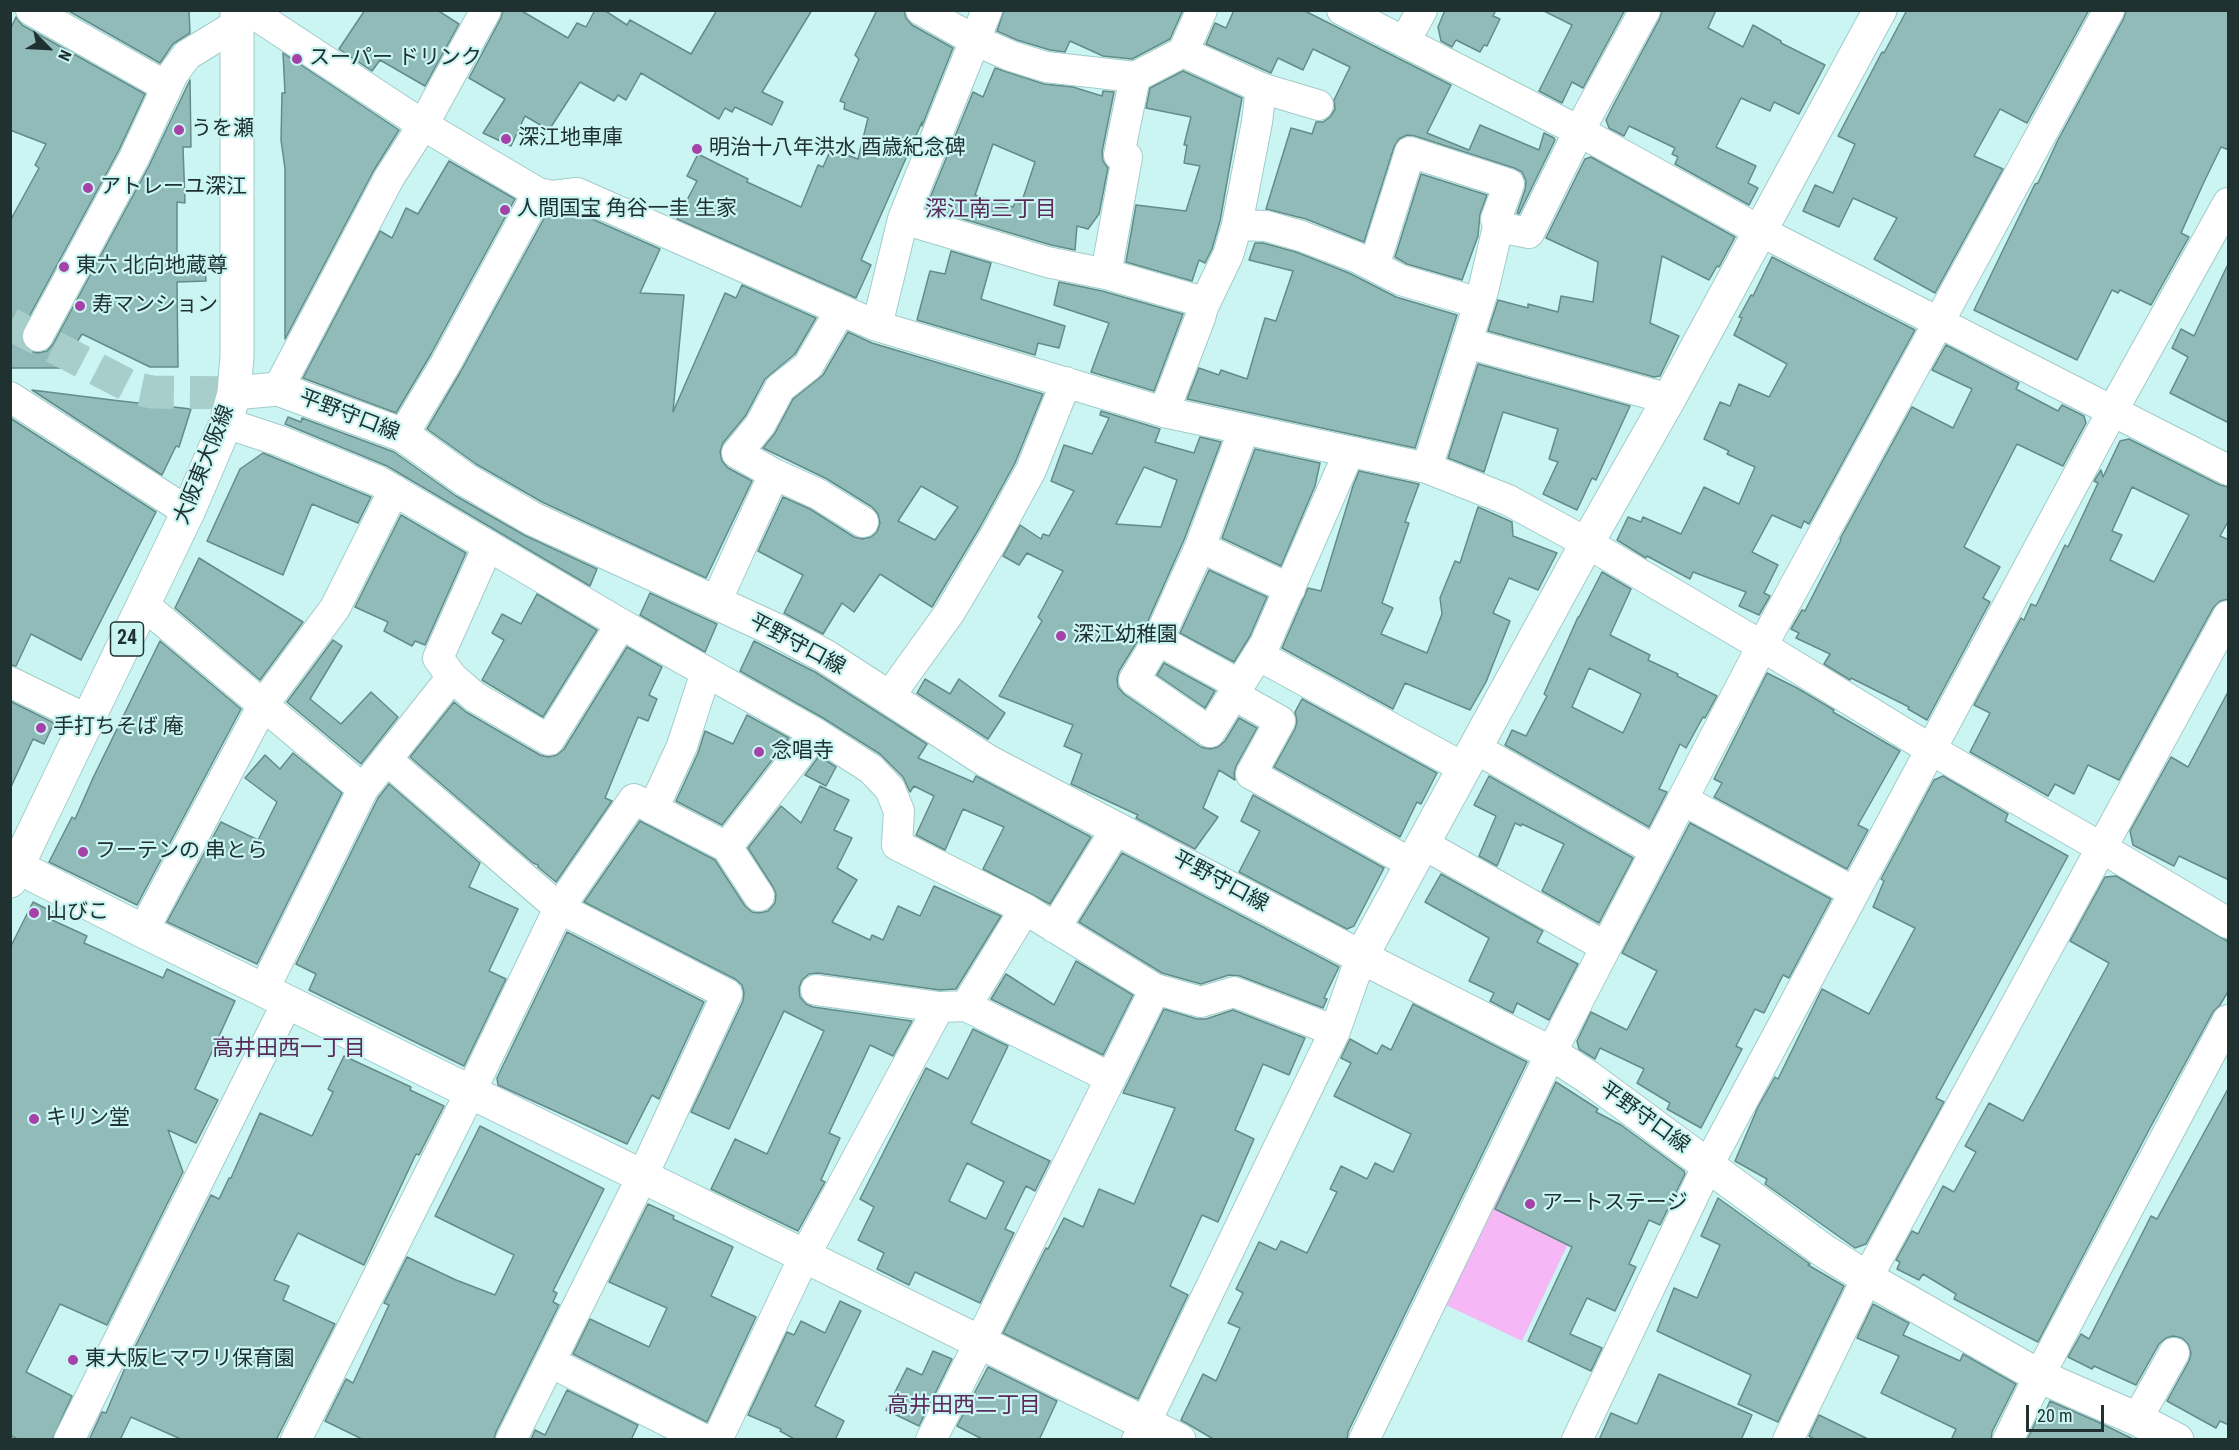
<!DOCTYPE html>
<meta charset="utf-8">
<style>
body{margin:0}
#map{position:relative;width:2239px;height:1450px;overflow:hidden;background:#caf5f3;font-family:"Roboto Condensed",sans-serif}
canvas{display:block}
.frame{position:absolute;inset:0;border:12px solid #203131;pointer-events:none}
.north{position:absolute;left:18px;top:18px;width:60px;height:60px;-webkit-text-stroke:4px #caf5f3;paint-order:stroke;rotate:114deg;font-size:16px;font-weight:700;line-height:24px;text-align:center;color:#203131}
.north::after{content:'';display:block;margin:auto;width:21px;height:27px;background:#203131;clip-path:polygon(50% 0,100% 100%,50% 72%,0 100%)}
.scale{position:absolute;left:2026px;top:1405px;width:78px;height:27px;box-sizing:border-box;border:3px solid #203131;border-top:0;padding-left:8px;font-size:18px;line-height:21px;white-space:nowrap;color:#203131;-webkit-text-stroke:4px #caf5f3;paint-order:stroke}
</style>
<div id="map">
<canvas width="2239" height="1450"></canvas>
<div class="frame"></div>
<div class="north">N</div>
<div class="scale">20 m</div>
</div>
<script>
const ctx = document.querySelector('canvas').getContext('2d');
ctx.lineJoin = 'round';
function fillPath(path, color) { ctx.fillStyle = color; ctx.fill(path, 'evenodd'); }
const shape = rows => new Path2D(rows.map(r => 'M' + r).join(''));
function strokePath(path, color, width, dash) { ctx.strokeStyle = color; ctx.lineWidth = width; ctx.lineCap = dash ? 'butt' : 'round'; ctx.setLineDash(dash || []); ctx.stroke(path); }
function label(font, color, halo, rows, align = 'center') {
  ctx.font = font + ' "Roboto Condensed","Noto Sans JP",sans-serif'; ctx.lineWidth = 4.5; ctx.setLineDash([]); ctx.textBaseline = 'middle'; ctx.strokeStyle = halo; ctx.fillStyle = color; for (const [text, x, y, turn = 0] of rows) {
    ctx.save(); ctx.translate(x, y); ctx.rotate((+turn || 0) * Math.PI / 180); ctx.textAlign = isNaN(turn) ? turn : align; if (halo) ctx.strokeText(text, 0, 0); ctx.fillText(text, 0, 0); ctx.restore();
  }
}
fillPath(shape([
 [1515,1159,1591,1195,1522,1341,1446,1305]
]), '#f6b7f6');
const building = shape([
 [67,10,189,10,190,33,173,44,160,63,67,10],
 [365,10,437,10,459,24,425,86,380,60,372,71,339,49,365,10],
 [503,10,520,10,568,38,577,23,586,27,595,10,604,10,627,25,630,20,691,54,717,10,812,10,762,92,783,102,772,125,735,107,732,112,725,108,719,119,641,73,626,100,618,95,614,101,580,82,549,130,525,116,511,146,483,133,505,99,469,78,501,18,503,10],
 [877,10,904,10,906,18,912,25,953,48,922,126,922,122,861,260,871,265,856,298,677,219,697,181,687,176,698,154,748,179,747,182,801,207,818,165,823,167,831,149,858,159,868,118,844,109,845,103,840,101,859,59,855,55,877,10],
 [1004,10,1183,10,1170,39,1132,59,1103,56,1070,41,1065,52,1050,50,1017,40,997,31,1004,10],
 [1234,10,1303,10,1451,85,1427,133,1469,150,1480,125,1539,150,1544,133,1554,138,1555,140,1519,214,1517,213,1525,190,1526,181,1522,172,1514,168,1415,136,1407,135,1399,139,1394,147,1364,242,1306,219,1266,209,1291,128,1312,134,1316,122,1323,122,1330,117,1335,109,1334,100,1350,67,1313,49,1303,70,1278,58,1271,73,1206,44,1215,23,1226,28,1234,10],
 [1445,10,1496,10,1493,16,1500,19,1487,46,1484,45,1480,52,1456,40,1452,47,1441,41,1438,27,1445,10],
 [1542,10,1625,10,1583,88,1572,82,1562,103,1539,91,1572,25,1542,10],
 [1662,10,1716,10,1708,28,1743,47,1753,25,1781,41,1781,43,1825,65,1799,114,1774,102,1770,111,1741,98,1716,147,1756,166,1748,183,1758,188,1749,205,1675,164,1678,157,1672,154,1675,148,1629,126,1624,136,1609,128,1606,120,1614,104,1660,18,1662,10],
 [1907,10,2089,10,2027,123,2000,109,1974,156,2003,169,1935,293,1874,259,1897,218,1853,198,1839,227,1803,211,1815,185,1833,193,1855,144,1838,136,1882,52,1884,53,1907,10],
 [2126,10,2229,10,2229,150,2221,147,2204,182,2181,233,2189,237,2151,305,2120,290,2118,293,2112,290,2077,360,1974,310,2035,184,2038,183,2058,140,2124,18,2126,10],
 [16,17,22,25,145,94,119,150,23,328,21,336,23,345,30,351,38,353,47,351,53,344,149,166,190,80,191,147,183,147,185,203,177,202,177,262,205,261,206,281,177,282,178,367,150,367,82,334,61,368,10,368,10,221,39,168,35,165,46,144,10,130,10,30,16,17],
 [283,53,399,130,374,170,285,339,285,169,281,140,282,93,285,93,283,53],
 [995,68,1044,84,1073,87,1102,96,1103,91,1114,92,1102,152,1103,161,1108,168,1099,214,1088,229,1077,226,1075,250,1051,245,926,208,973,92,983,97,995,68],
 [993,144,1035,162,1021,204,1015,202,1013,207,975,195,993,144],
 [1183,71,1242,98,1220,221,1212,249,1205,263,1199,260,1192,281,1126,262,1136,205,1186,211,1200,166,1184,163,1187,145,1184,145,1191,117,1146,108,1150,88,1183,71],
 [1591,157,1735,237,1719,267,1717,266,1709,280,1662,256,1650,323,1679,336,1660,376,1654,377,1488,331,1498,300,1528,308,1528,304,1558,312,1561,296,1593,302,1598,262,1546,238,1585,159,1591,157],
 [449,161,515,199,431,354,396,413,303,378,380,231,392,238,406,208,418,214,449,161],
 [1421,174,1487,195,1480,214,1478,236,1462,280,1407,264,1395,257,1421,174],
 [574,211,660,249,640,293,684,295,673,412,725,293,736,298,742,285,816,318,795,354,765,379,746,415,723,443,720,452,722,461,728,468,752,481,706,578,542,502,476,464,427,429,461,371,547,213,574,211],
 [1255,243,1263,243,1296,252,1349,273,1396,297,1457,315,1415,448,1187,399,1199,368,1219,375,1221,370,1247,379,1265,318,1276,321,1293,271,1249,260,1255,243],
 [951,251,991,263,981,299,1065,326,1059,348,1038,343,1035,355,917,320,930,271,945,274,951,251],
 [1772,257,1915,330,1809,524,1804,521,1801,528,1772,515,1752,552,1778,565,1764,593,1770,596,1759,615,1739,606,1746,592,1693,572,1690,579,1647,556,1646,558,1617,540,1628,517,1641,522,1643,517,1681,534,1704,487,1739,504,1755,467,1727,454,1729,451,1704,439,1720,402,1730,406,1739,384,1769,397,1787,364,1734,335,1742,318,1739,317,1751,295,1753,296,1772,257],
 [2229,262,2229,423,2170,393,2188,357,2172,348,2181,329,2194,336,2229,262],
 [1059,282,1102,291,1183,314,1154,391,1091,372,1109,323,1054,305,1059,282],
 [848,332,872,343,1043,394,1015,463,980,527,932,607,880,574,854,612,842,603,823,634,784,613,803,575,758,551,783,497,810,509,854,537,862,539,871,537,877,532,880,523,878,514,872,507,827,479,763,448,775,433,793,399,823,375,848,332],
 [921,486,958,507,935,540,898,521,921,486],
 [1946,345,2019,383,2016,389,2058,411,2062,405,2084,416,2086,423,2063,466,2017,444,1964,547,2000,567,1983,598,1990,602,1927,720,1908,709,1909,707,1851,678,1850,680,1824,664,1830,654,1796,638,1799,633,1791,629,1802,610,1805,611,1841,540,1840,539,1912,407,1953,428,1972,389,1932,370,1946,345],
 [1478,364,1630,406,1596,480,1592,478,1577,510,1543,494,1558,462,1549,459,1558,429,1503,412,1484,472,1448,458,1478,364],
 [32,390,112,400,191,409,179,447,176,446,162,475,32,390],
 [1101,411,1160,429,1155,442,1194,453,1200,437,1221,442,1184,540,1143,632,1119,671,1117,679,1118,687,1124,694,1201,747,1210,749,1218,747,1225,741,1239,718,1257,728,1236,766,1234,774,1235,780,1219,770,1203,808,1218,817,1195,849,1136,818,1138,815,1071,784,1082,754,1064,746,1073,725,999,696,1042,621,1038,617,1063,571,1027,553,1019,565,1003,556,1020,525,1041,539,1043,534,1049,536,1074,491,1051,481,1064,445,1092,454,1109,418,1100,415,1101,411],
 [1144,467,1177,480,1161,527,1116,524,1144,467],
 [288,417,301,422,302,418,394,452,456,496,524,535,597,569,590,586,387,466,285,424,288,417],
 [10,418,156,512,81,660,31,634,16,666,10,665,10,418],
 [2129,439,2220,485,2229,487,2229,520,2220,536,2229,540,2229,599,2220,601,2213,608,2119,780,2088,765,2074,794,2055,784,2048,796,1970,752,1990,713,1974,705,2021,618,2024,620,2031,604,2036,606,2065,545,2068,547,2098,483,2094,481,2101,470,2103,477,2120,441,2129,439],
 [2132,487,2189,515,2154,582,2110,560,2122,535,2112,531,2132,487],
 [1255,449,1320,463,1315,486,1281,566,1222,538,1255,449],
 [263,453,371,497,358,523,312,504,283,575,207,541,240,469,263,453],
 [1359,471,1419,484,1405,522,1409,523,1382,603,1393,608,1381,634,1427,653,1442,614,1440,598,1455,561,1460,563,1478,507,1512,522,1513,536,1557,553,1538,590,1509,578,1493,613,1510,621,1486,682,1470,710,1405,683,1393,709,1282,648,1308,588,1321,591,1353,486,1359,471],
 [401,515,466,553,425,645,415,641,412,646,384,631,388,622,355,607,401,515],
 [199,558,303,622,260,680,175,608,199,558],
 [1209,570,1267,597,1250,636,1234,662,1180,633,1209,570],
 [1602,572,1631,589,1610,635,1650,655,1648,660,1678,674,1677,676,1717,696,1705,718,1703,717,1686,748,1680,744,1659,789,1667,792,1649,827,1505,745,1512,730,1526,736,1547,696,1544,694,1578,617,1579,617,1602,572],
 [1589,668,1641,694,1623,733,1572,707,1589,668],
 [650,593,717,624,705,652,640,615,650,593],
 [537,594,597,630,543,717,482,680,504,640,492,633,502,614,521,624,537,594],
 [333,640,342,646,310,699,341,724,371,692,398,717,361,764,287,702,333,640],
 [160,641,241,709,137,905,49,862,72,817,75,819,93,778,160,641],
 [754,641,815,672,927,744,918,758,973,782,976,776,1091,837,1050,904,983,869,1004,827,963,809,945,850,916,835,934,796,914,786,910,792,903,777,880,754,823,718,740,671,754,641],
 [627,647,662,667,649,695,657,699,648,721,638,717,605,798,612,801,556,882,538,867,538,865,533,863,410,757,454,702,466,712,540,755,548,757,557,755,564,749,627,647],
 [1164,663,1215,691,1205,708,1157,675,1164,663],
 [1767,673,1797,688,1834,710,1833,712,1900,751,1858,825,1868,830,1847,869,1714,797,1722,783,1714,779,1767,673],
 [925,679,950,694,959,679,1005,713,988,739,917,693,925,679],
 [2229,690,2229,880,2179,856,2174,866,2133,845,2130,831,2171,757,2188,767,2229,690],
 [1302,699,1437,773,1421,804,1417,802,1400,837,1274,767,1295,729,1297,721,1295,712,1302,699],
 [10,701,54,723,44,744,33,739,10,789,10,701],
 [747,715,789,738,722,825,676,801,698,753,705,731,733,744,747,715],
 [293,753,342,793,257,964,167,922,221,822,258,840,277,802,245,778,265,755,280,769,293,753],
 [819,756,836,767,826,786,805,775,819,756],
 [1489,776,1633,858,1599,923,1542,891,1564,844,1522,824,1521,826,1515,823,1497,866,1479,856,1496,816,1474,805,1489,776],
 [1943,776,2008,814,2005,821,2068,856,1936,1098,1944,1102,1866,1244,1855,1248,1765,1184,1767,1179,1735,1161,1758,1107,1775,1077,1778,1079,1822,989,1869,1014,1915,928,1873,907,1884,881,1881,879,1934,780,1943,776],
 [389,784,480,863,469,887,518,909,489,971,506,979,464,1066,309,990,316,974,296,964,378,798,389,784],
 [820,786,849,800,834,830,852,838,837,868,857,880,832,922,870,940,872,935,883,940,898,906,920,916,934,886,1001,916,956,989,940,990,818,973,809,974,802,980,799,988,800,997,806,1004,813,1007,912,1021,893,1056,870,1045,829,1133,840,1138,821,1180,825,1182,798,1231,711,1189,735,1139,767,1154,824,1031,784,1011,729,1129,691,1112,743,1001,744,993,742,985,735,979,584,902,640,821,715,860,745,906,752,912,759,913,768,911,775,903,776,894,773,887,748,848,781,806,801,823,820,786],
 [1253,795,1384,868,1354,926,1347,929,1239,872,1260,831,1241,821,1253,795],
 [1690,823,1831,899,1789,978,1783,975,1764,1013,1755,1009,1736,1046,1742,1049,1701,1128,1667,1109,1670,1103,1637,1083,1644,1069,1600,1048,1595,1059,1579,1049,1577,1041,1591,1012,1627,1030,1657,971,1622,953,1690,823],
 [1122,853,1339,967,1324,998,1327,999,1323,1008,1240,976,1229,975,1201,984,1162,973,1079,922,1122,853],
 [1441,874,1543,931,1537,942,1578,964,1549,1020,1517,1003,1513,1013,1490,1001,1494,993,1469,981,1489,938,1425,902,1441,874],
 [2116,876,2229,942,2229,990,2220,1005,2213,1012,2150,1128,2038,1342,1954,1299,1956,1294,1923,1274,1919,1280,1897,1269,1900,1262,1896,1260,1912,1231,1918,1234,1943,1186,1954,1192,1976,1152,1965,1146,1989,1103,2023,1121,2109,963,2070,941,2105,877,2116,876],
 [33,902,55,913,52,920,87,936,84,943,163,978,167,969,235,1001,195,1089,218,1100,196,1143,168,1130,183,1172,107,1325,60,1304,26,1372,72,1396,52,1440,19,1440,10,1435,10,948,33,902],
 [567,932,704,1002,659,1099,652,1095,627,1144,498,1085,497,1078,567,932],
 [1076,961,1133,995,1103,1055,991,999,1006,974,1054,1005,1076,961],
 [1413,1004,1527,1062,1348,1432,1347,1440,1215,1440,1181,1420,1203,1374,1216,1381,1240,1328,1228,1323,1243,1293,1236,1289,1259,1242,1276,1250,1281,1241,1307,1253,1337,1192,1330,1189,1341,1166,1367,1179,1375,1163,1393,1172,1411,1134,1334,1096,1351,1063,1341,1058,1350,1039,1377,1054,1382,1045,1391,1050,1413,1004],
 [1164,1009,1197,1019,1206,1019,1233,1010,1305,1038,1289,1075,1263,1064,1235,1130,1254,1139,1218,1222,1202,1215,1170,1286,1188,1295,1138,1399,1003,1333,1046,1248,1048,1249,1064,1218,1083,1227,1099,1189,1134,1204,1175,1108,1123,1093,1164,1009],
 [973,1029,1008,1046,971,1123,1050,1161,1035,1191,1026,1186,1005,1229,1014,1233,980,1303,915,1272,909,1285,877,1269,884,1253,858,1240,874,1207,860,1199,926,1068,948,1079,973,1029],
 [967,1163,1004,1182,986,1219,949,1201,967,1163],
 [344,1056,411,1087,410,1090,444,1106,419,1155,416,1154,364,1265,298,1233,274,1280,289,1286,283,1300,335,1324,276,1440,183,1440,131,1417,120,1440,89,1440,102,1412,106,1413,127,1363,211,1195,219,1199,229,1178,231,1178,260,1113,312,1136,333,1092,328,1089,344,1056],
 [1556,1082,1598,1109,1596,1112,1621,1125,1684,1171,1685,1174,1660,1225,1649,1220,1629,1264,1636,1267,1615,1311,1587,1298,1570,1334,1602,1348,1591,1371,1528,1341,1572,1247,1495,1209,1556,1082],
 [2229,1087,2229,1425,2220,1421,2216,1428,2167,1401,2189,1361,2191,1353,2188,1344,2182,1338,2173,1336,2166,1338,2159,1344,2136,1385,2094,1366,2092,1369,2068,1357,2081,1334,2089,1339,2151,1216,2157,1219,2229,1087],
 [480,1126,604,1189,553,1291,557,1293,553,1302,559,1305,496,1432,494,1440,364,1440,325,1421,346,1379,353,1383,389,1305,384,1303,407,1257,456,1280,495,1295,514,1255,435,1216,480,1126],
 [1718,1198,1810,1264,1808,1265,1844,1286,1778,1422,1738,1404,1751,1375,1657,1331,1674,1288,1697,1298,1720,1245,1701,1236,1718,1198],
 [648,1204,674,1216,673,1219,733,1247,711,1296,756,1317,707,1422,573,1354,590,1319,649,1347,667,1308,609,1282,648,1204],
 [840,1301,861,1311,815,1406,844,1421,835,1440,796,1440,780,1431,781,1429,748,1415,787,1332,794,1335,801,1321,825,1333,840,1301],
 [1873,1304,1909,1323,1903,1335,1960,1361,1963,1354,2016,1384,1992,1432,1991,1440,1951,1440,1956,1429,1881,1393,1899,1356,1857,1338,1873,1304],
 [933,1351,952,1359,919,1426,886,1410,907,1368,922,1375,933,1351],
 [988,1367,1057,1401,1039,1440,984,1440,957,1426,988,1367],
 [1659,1374,1752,1415,1741,1440,1599,1440,1611,1413,1637,1424,1659,1374],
 [567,1390,638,1425,631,1440,531,1440,535,1430,545,1435,567,1390],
 [2050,1401,2098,1422,2135,1440,2027,1440,2037,1419,2040,1424,2050,1401],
 [1819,1415,1870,1440,1816,1440,1809,1436,1819,1415]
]);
fillPath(building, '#91bbb9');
strokePath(building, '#638b89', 1.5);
strokePath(shape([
 [10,324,133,388,152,392,234,393]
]), '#a8cecc', 33, [33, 16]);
const street = shape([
 [31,10,167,87],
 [248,10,423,125,538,193,552,196,577,193,877,326,1164,412,1427,468,1508,500,1587,543,1762,646,1930,749,2102,848,2228,923],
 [921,10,974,40,1011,56,1046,67,1135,77,1183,52,1261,88,1318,105],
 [1342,10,1579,131,1760,231,2228,470],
 [1405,41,1422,10],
 [1183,52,1202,10],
 [903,219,1047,262,1106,274,1193,299,1203,307,1200,318,1164,412],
 [1237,225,1266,226,1301,236,1356,257,1401,280,1479,303],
 [1374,266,1410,152,1509,184,1496,219,1498,227],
 [1106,274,1127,157,1119,155,1135,77],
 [1203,307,1228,255,1237,225,1257,122,1261,88],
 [840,311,808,366,780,388,760,425,737,453,774,474,818,494,863,522],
 [877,326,903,219,987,10],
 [38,336,134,158,173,74,187,55,236,25],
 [1467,343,1669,399],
 [278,389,389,178,423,125,486,10],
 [10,397,188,512],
 [226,423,280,441,378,481,621,624,815,733,871,769,890,789,899,811,897,845,1025,909],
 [1244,429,1200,547,1158,640,1134,680,1210,732,1265,644,1349,452],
 [403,435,446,363,538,193],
 [1427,468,1483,291,1498,227,1529,233,1579,131,1645,10],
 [1200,547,1290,589],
 [715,604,774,474],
 [144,605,363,789],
 [1158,640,1240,685],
 [1258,655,1464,768],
 [452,677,475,697,549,740,621,624],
 [10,682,88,720],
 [1234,695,1280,721,1251,774,1412,864],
 [888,698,950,612,995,536,1031,470,1066,382],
 [1475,748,1656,851],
 [1683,800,1854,892],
 [653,809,682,746,706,672],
 [1423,844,1606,947],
 [727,847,815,733],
 [1055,928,1117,828],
 [143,931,263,705,335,608,394,490],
 [264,989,363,789,452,677,438,658,488,546],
 [816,990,939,1007,966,1006,1025,909,1155,989,1201,1002,1234,992,1335,1031],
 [966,1006,1111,1078],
 [550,1362,705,1440],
 [2137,1419,2174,1353],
 [69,1440,288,1001],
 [296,1440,471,1091,559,908,387,760],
 [511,1440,643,1175,727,994,559,908,634,799,727,847,759,896],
 [717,1440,805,1255,939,1007],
 [931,1440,1155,989],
 [1137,1440,1335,1031,1361,957],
 [1364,1440,1551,1053,1762,646,2109,10],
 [1577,1440,1708,1165,2113,410,2228,203],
 [1788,1440,1867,1278,2228,616],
 [2008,1440,2039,1376,2228,1020]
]);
const secondary = shape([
 [234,393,278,389,403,435,466,480,533,519,778,631,825,656,987,761,1361,957,1551,1053,1588,1077,1824,1251,1867,1278,2039,1376,2137,1419,2177,1440],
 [10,863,143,931,1179,1440],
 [1361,957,1587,543,1669,399,1880,10]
]);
const primary = shape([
 [10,881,188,512,226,423,234,393,237,356,237,10]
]);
strokePath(street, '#a2ccca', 32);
strokePath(secondary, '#a2ccca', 35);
strokePath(primary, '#a2ccca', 35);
strokePath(street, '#fff', 30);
strokePath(secondary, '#fff', 33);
strokePath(primary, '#fff', 33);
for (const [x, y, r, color] of [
 [297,59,6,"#a542a8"],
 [179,130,6,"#a542a8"],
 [506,139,6,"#a542a8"],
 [697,149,6,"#a542a8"],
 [88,188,6,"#a542a8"],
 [505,210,6,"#a542a8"],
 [64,267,6,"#a542a8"],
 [80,306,6,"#a542a8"],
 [1061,636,6,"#a542a8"],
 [41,728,6,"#a542a8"],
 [759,752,6,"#a542a8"],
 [83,852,6,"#a542a8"],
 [34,913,6,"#a542a8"],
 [34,1119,6,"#a542a8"],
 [1530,1204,6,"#a542a8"],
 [73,1360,6,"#a542a8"]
]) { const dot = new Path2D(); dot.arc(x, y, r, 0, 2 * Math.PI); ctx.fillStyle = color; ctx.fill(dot); strokePath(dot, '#caf5f3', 2); }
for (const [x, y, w] of [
 [127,639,33]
]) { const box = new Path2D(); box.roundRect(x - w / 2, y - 17, w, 34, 4.5); ctx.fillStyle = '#caf5f3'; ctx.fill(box); strokePath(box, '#203131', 1.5); }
label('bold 20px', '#203131', null, [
 ["24",127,639]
]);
label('21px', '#203131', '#caf5f3', [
 ["スーパー ドリンク",309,59],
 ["うを瀬",191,130],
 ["深江地車庫",518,139],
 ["明治十八年洪水 酉歳紀念碑",709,149],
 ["アトレーユ深江",100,188],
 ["人間国宝 角谷一圭 生家",517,210],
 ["東六 北向地蔵尊",76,267],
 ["寿マンション",92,306],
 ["深江幼稚園",1073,636],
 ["手打ちそば 庵",53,728],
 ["念唱寺",771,752],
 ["フーテンの 串とら",95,852],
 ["山びこ",46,913],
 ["キリン堂",46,1119],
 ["アートステージ",1542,1204],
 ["東大阪ヒマワリ保育園",85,1360]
], 'left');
label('21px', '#203131', '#caf5f3', [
 ["平野守口線",349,416,21],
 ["大阪東大阪線",205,465,-68],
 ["平野守口線",797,645,28],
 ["平野守口線",1220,882,28],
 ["平野守口線",1644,1118,36]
]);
label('22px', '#5a2a5b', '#caf5f3', [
 ["深江南三丁目",991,210],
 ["高井田西一丁目",289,1049],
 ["高井田西二丁目",964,1406]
]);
</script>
